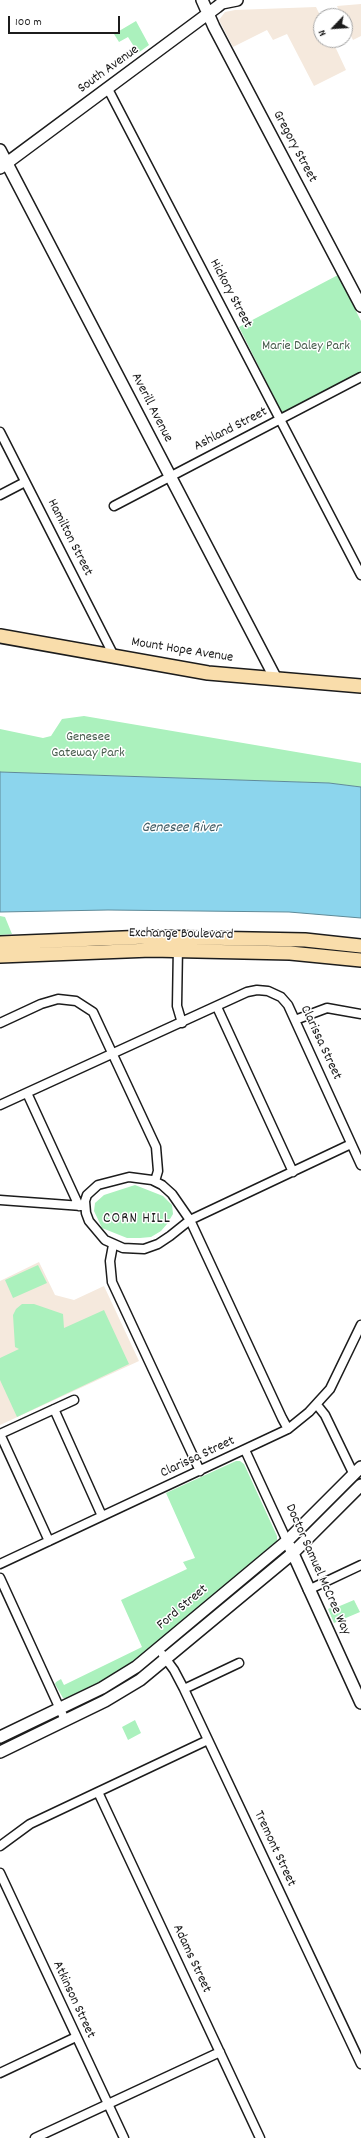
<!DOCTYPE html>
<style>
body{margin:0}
#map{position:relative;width:361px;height:2138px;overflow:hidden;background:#fff;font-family:Dekko,sans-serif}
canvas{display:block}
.north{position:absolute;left:313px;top:8px;width:40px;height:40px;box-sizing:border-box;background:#fff;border:1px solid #a4a4a4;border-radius:50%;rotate:245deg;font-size:11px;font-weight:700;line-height:16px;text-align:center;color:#1c1c1c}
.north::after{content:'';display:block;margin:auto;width:14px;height:18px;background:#1c1c1c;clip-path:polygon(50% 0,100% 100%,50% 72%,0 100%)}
.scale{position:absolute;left:8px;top:16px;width:112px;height:18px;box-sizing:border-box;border:2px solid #1c1c1c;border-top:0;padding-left:5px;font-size:12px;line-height:14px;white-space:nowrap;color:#1c1c1c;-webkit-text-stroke:3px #fff;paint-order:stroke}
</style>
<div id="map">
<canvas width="361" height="2138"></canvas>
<div class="north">N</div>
<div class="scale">100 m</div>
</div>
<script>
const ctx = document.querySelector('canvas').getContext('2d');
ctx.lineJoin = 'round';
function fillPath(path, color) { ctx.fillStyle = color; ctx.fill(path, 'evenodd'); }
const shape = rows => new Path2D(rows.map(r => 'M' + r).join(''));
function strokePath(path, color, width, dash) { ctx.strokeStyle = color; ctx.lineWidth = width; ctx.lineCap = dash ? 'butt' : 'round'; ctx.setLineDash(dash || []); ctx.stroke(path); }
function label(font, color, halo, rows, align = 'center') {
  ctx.font = font + ' Dekko,sans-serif'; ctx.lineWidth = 3; ctx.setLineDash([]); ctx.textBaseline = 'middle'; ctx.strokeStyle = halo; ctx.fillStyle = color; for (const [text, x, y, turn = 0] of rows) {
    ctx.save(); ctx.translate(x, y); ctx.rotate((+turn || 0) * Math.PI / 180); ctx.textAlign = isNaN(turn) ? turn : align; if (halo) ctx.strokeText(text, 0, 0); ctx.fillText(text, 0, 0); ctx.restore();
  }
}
fillPath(shape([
 [361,4,361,36,353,40,345,24,345,16,341,16,337,6],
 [316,7,321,17,321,40,332,40,346,70,314,86,287,34,273,40,267,30,233,47,219,20,225,12,235,10],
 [39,1262,55,1295,74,1300,104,1286,139,1361,0,1425,0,1281]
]), '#f5e9dd');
fillPath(shape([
 [136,21,149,45,138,53,128,37,119,42,114,34],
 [338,275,361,321,361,374,283,415,239,327],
 [84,716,361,763,361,787,329,783,0,772,0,729,43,738,51,736,62,719],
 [0,916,5,917,12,934,0,935],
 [135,1185,163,1196,172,1205,173,1214,167,1224,161,1231,151,1237,140,1238,127,1238,102,1228,94,1211,95,1203,104,1195],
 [38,1265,47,1283,13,1298,5,1280],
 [22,1304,34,1304,63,1314,64,1328,104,1310,129,1364,17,1417,0,1380,0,1358,19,1349,15,1347,13,1315,16,1309],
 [236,1461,240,1461,244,1464,277,1536,277,1543,145,1653,116,1675,68,1699,63,1698,55,1684,56,1682,61,1679,64,1685,142,1647,121,1600,187,1569,183,1562,195,1558,166,1493],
 [354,1600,360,1612,334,1623,328,1609,334,1606,335,1608],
 [135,1720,141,1733,128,1740,122,1727]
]), '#abf1bd');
const water = shape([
 [0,772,329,783,361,787,361,918,289,912,108,910,0,912,0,772]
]);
fillPath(water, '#8cd5ed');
strokePath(water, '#5f8b99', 1);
const street = shape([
 [108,89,361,575],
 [0,432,114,656],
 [0,495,25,482],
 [114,506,361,377],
 [178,946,177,1006,182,1023],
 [217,1007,293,1172],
 [295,1020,327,1008,361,1014],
 [0,1023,41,1004,58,999,76,1001,93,1012,156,1147,158,1171,155,1181],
 [27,1093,79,1206],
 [0,1105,247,992,257,990,268,991,281,997,288,1005,361,1165],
 [0,1200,82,1206],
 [113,1245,110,1261,112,1282,200,1471],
 [317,1405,325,1415,354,1475],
 [54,1409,102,1516],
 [288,1429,282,1418,190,1220,172,1194,162,1185,152,1180,129,1177,98,1185,87,1195,85,1201,86,1213,89,1221,105,1240,123,1248,144,1249,158,1244,170,1236,190,1220,351,1144],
 [0,1434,49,1541],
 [0,1434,74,1400],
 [245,1450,287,1541],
 [0,1564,288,1429,309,1412,330,1389,361,1325],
 [0,1578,65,1720],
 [308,1590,361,1565],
 [163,1655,174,1670,184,1689,361,2064],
 [184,1689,239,1663],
 [98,1792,260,2138],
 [0,1846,30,1824,208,1740],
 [0,1873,124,2138],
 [0,2073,76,2037],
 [35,2138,220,2052]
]);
const secondary = shape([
 [202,0,214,27,361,306],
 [0,150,276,679],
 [0,168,217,7,222,3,237,0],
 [290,1547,361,1703],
 [0,1737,102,1688,136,1667,287,1541,361,1467],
 [0,1752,105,1701,140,1680,293,1553,361,1485]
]);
const primary = shape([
 [0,636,208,673,361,686],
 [0,943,147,937,305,940,361,946],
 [0,956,151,950,290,953,361,960]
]);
strokePath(street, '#1c1c1c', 11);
strokePath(secondary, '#1c1c1c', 14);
strokePath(primary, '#1c1c1c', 16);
strokePath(street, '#fff', 8);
strokePath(secondary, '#fff', 11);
strokePath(primary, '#f9ddab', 13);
label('14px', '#1c1c1c', '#fff', [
 ["South Avenue",109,70,-36],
 ["Gregory Street",294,147,62],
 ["Hickory Street",230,294,62],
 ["Averill Avenue",151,408,63],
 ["Ashland Street",231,430,-27],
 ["Hamilton Street",69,538,63],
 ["Mount Hope Avenue",182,651,9],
 ["Exchange Boulevard",181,935,1],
 ["Clarissa Street",320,1043,65],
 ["Clarissa Street",198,1458,-25],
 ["Doctor Samuel McCree Way",317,1570,66],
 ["Ford Street",183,1608,-40],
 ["Tremont Street",274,1849,65],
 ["Adams Street",191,1959,65],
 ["Atkinson Street",73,2000,65]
]);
label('14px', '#475c4c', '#fff', [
 ["Marie Daley Park",306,347],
 ["Genesee",88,738],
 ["Gateway Park",88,754]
]);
label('italic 15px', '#435d65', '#fff', [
 ["Genesee River",181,829]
]);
ctx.letterSpacing = '1px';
label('15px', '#1c1c1c', '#fff', [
 ["CORN HILL",137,1220]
]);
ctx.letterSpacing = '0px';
</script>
